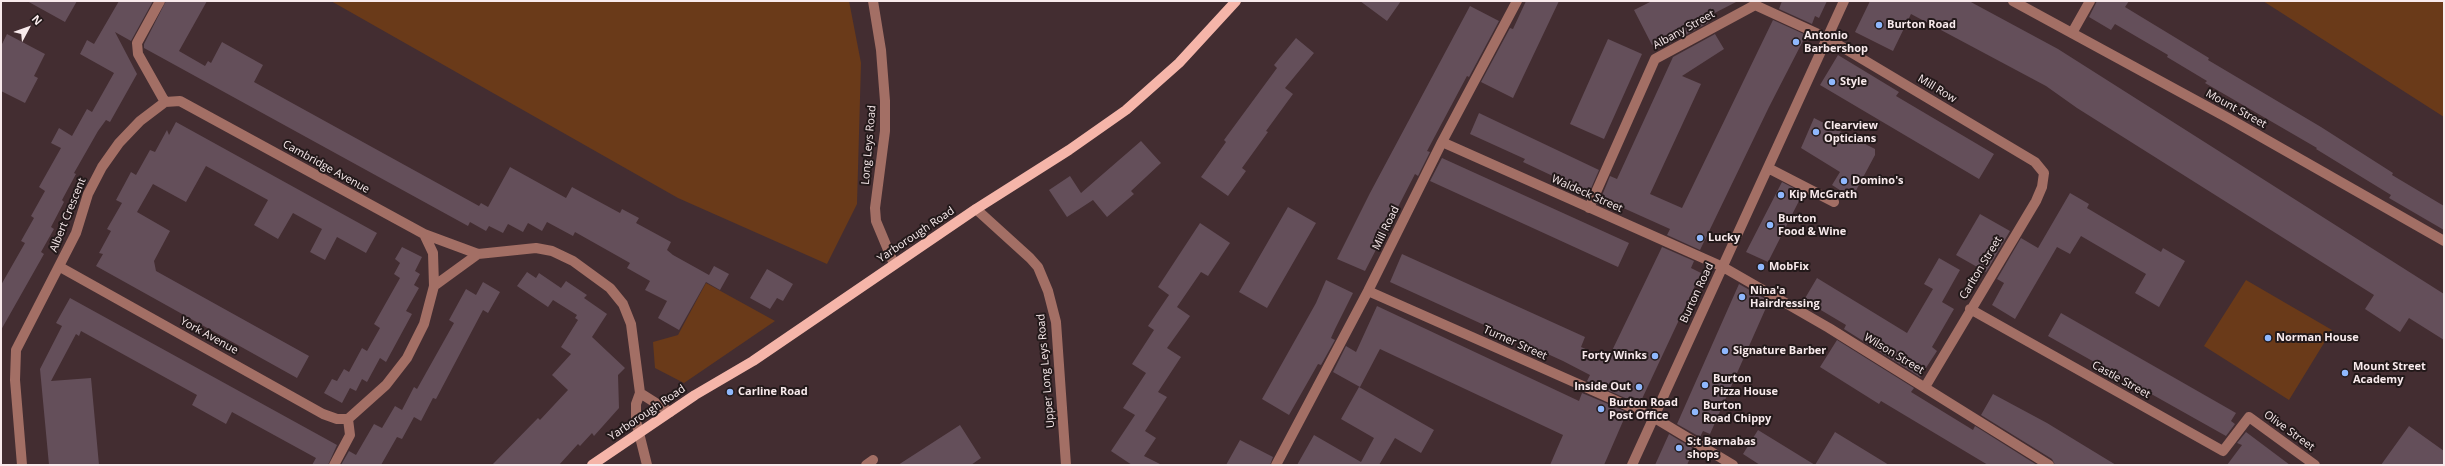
<!DOCTYPE html>
<style>
body{margin:0}
#map{position:relative;width:2445px;height:466px;overflow:hidden;background:#432d31;font-family:"Open Sans",sans-serif}
canvas{display:block}
.frame{position:absolute;inset:0;border:2px solid #f8eaec;pointer-events:none}
.north{position:absolute;left:8px;top:8px;width:40px;height:40px;-webkit-text-stroke:3px #23191a;paint-order:stroke;rotate:49deg;font-size:11px;font-weight:700;line-height:16px;text-align:center;color:#f8eaec}
.north::after{content:'';display:block;margin:auto;width:14px;height:18px;background:#f8eaec;clip-path:polygon(50% 0,100% 100%,50% 72%,0 100%)}
</style>
<div id="map">
<canvas width="2445" height="466"></canvas>
<div class="frame"></div>
<div class="north">N</div>
</div>
<script>
const ctx = document.querySelector('canvas').getContext('2d');
ctx.lineJoin = 'round';
function fillPath(path, color) { ctx.fillStyle = color; ctx.fill(path, 'evenodd'); }
const shape = rows => new Path2D(rows.map(r => 'M' + r).join(''));
function strokePath(path, color, width, dash) { ctx.strokeStyle = color; ctx.lineWidth = width; ctx.lineCap = dash ? 'butt' : 'round'; ctx.setLineDash(dash || []); ctx.stroke(path); }
function label(font, color, halo, rows, align = 'center') {
  ctx.font = font + ' "Open Sans",sans-serif'; ctx.lineWidth = 4; ctx.setLineDash([]); ctx.textBaseline = 'middle'; ctx.strokeStyle = halo; ctx.fillStyle = color; for (const [text, x, y, turn = 0] of rows) {
    ctx.save(); ctx.translate(x, y); ctx.rotate((+turn || 0) * Math.PI / 180); ctx.textAlign = isNaN(turn) ? turn : align; if (halo) ctx.strokeText(text, 0, 0); ctx.fillText(text, 0, 0); ctx.restore();
  }
}
fillPath(shape([
 [331,1,849,1,861,63,857,204,827,264,678,198],
 [2263,1,2444,1,2444,117],
 [2246,280,2332,330,2289,400,2204,346],
 [706,283,775,321,684,383,655,368,653,342,678,335]
]), '#6a3a19');
fillPath(shape([
 [27,1,77,1,65,22],
 [119,1,153,1,131,41,115,32,137,74,110,122,106,120,98,131,74,173,76,174,62,200,64,202,51,227,54,229,41,252,44,254,1,330,1,285,25,243,21,241,34,218,31,216,45,191,39,187,61,148,51,143,59,128,72,136,87,109,92,112,114,73,80,54,87,40,94,44],
 [166,1,207,1,179,51,205,66,208,61,211,63,222,42,263,65,254,82,479,206,481,203,488,207,510,167,566,198,572,187,620,213,622,209,639,218,636,223,671,242,667,250,673,255,709,275,714,266,729,274,720,290,706,282,679,330,658,318,667,301,645,290,650,281,627,268,630,263,575,232,573,236,547,222,542,231,528,223,523,232,508,224,503,233,489,226,486,231,470,222,468,226,144,48,144,44],
 [1360,1,1401,1,1387,21],
 [1526,1,1559,1,1513,98,1481,82,1510,28,1513,29],
 [1652,1,1738,1,1705,18,1708,23,1666,45,1662,39,1652,45,1634,10],
 [1782,1,1827,1,1819,18,1815,16,1812,24,1779,9],
 [1870,1,1969,1,2058,49,2444,294,2444,340,2409,318,2400,332,2365,309,2374,295,2077,108,2046,86,1911,14,1893,51,1855,32],
 [2097,1,2129,1,2125,7,2209,58,2208,60,2321,127,2393,173,2392,175,2444,206,2444,230,2389,198,2391,195,2316,149,2317,148,2205,83,2207,81,2167,57,2168,55,2115,24,2111,30,2089,17],
 [1470,6,1499,21,1469,77,1467,76,1427,151,1430,152,1418,176,1415,174,1365,271,1337,259,1370,193],
 [1773,20,1806,35,1769,107,1700,250,1667,235,1670,229,1601,198,1610,176,1617,179,1673,57,1715,34,1724,49,1682,76,1701,84,1650,194,1682,208],
 [7,34,45,54,34,76,38,78,25,103,1,91,1,46],
 [1296,38,1314,53,1285,88,1293,94,1266,131,1268,132,1242,168,1246,171,1228,196,1201,177,1226,142,1224,140,1277,68,1274,65],
 [1608,39,1642,54,1604,139,1570,124],
 [1838,55,1899,92,1896,96,1994,154,1979,179,1820,85],
 [1479,113,1599,170,1589,193,1523,162,1525,159,1470,134],
 [1814,118,1875,149,1875,155,1852,198,1832,185,1840,172,1801,148],
 [176,122,377,233,366,253,337,237,325,260,310,252,322,229,293,213,278,239,254,225,268,200,206,166,186,202,153,184,137,212,170,231,154,261,156,271,309,356,297,378,96,266,103,254,99,253,111,231,107,229,122,203,116,200,131,172,136,175,150,150,155,152,167,130,169,135],
 [1141,141,1161,163,1131,191,1134,194,1107,217,1093,200,1067,217,1049,190,1070,176,1081,193],
 [1442,158,1629,243,1618,267,1430,181],
 [1782,182,1803,193,1768,262,1746,252],
 [2070,193,2089,204,2087,208,2161,252,2163,248,2185,261,2159,307,2135,293,2146,274,2081,236,2070,254,2057,247,2015,319,1992,305,2004,283,1997,279,2021,238,2038,248],
 [1288,207,1316,223,1267,308,1239,292],
 [1980,214,2010,231,1986,272,1956,255],
 [1200,223,1230,243,1208,276,1201,272,1177,307,1190,316,1167,348,1181,357,1158,392,1167,397,1145,431,1156,438,1144,456,1162,465,1132,465,1111,451,1135,415,1123,408,1146,373,1132,364,1154,330,1148,326,1169,295,1158,287],
 [402,247,422,257,415,271,420,274,414,285,419,288,406,311,412,314,386,362,380,358,367,382,362,379,356,391,350,388,342,403,324,393,332,379,337,381,344,369,349,372,362,348,367,351,380,328,374,324,400,278,394,274,400,263,395,259],
 [1662,247,1694,261,1691,268,1701,273,1641,401,1633,397,1632,401,1587,381,1590,375,1563,361,1390,282,1402,254,1585,337,1581,347,1608,359],
 [1939,258,1960,270,1942,302,1954,309,1932,347,1937,351,1920,377,1844,329,1846,325,1804,300,1817,278,1907,333,1933,289,1924,284],
 [767,269,793,284,783,301,777,298,770,309,750,298],
 [527,272,536,278,539,273,561,288,566,281,587,295,584,298,607,314,592,337,625,368,618,375,619,408,594,436,592,433,580,446,578,444,559,465,492,465,538,418,540,420,568,390,552,375,571,354,561,347,578,320,575,318,577,315,553,300,548,307,517,286],
 [1326,280,1353,293,1335,329,1331,338,1335,340,1321,365,1318,364,1289,415,1262,399,1316,303],
 [483,282,500,292,488,313,483,310,436,399,433,398,421,421,414,417,402,439,397,437,381,465,341,465,349,451,356,455,374,424,382,428,395,406,402,410,414,387,417,389,454,323,449,320,466,289,476,295],
 [1739,284,1769,301,1710,434,1703,431,1700,437,1677,424],
 [70,298,337,445,328,465,312,465,316,458,232,412,226,424,192,405,197,395,81,331,79,336,76,334,51,381,91,378,99,465,49,465,40,369,62,326,56,323],
 [1377,306,1579,401,1582,393,1627,412,1604,465,1550,465,1563,435,1380,349,1360,387,1333,372,1346,346,1356,352],
 [2061,313,2236,413,2231,421,2235,424,2226,436,2048,336],
 [1837,340,1914,388,1911,392,1973,430,1975,426,2037,465,1988,465,1881,401,1879,404,1820,367],
 [1359,387,1434,430,1421,453,1395,438,1379,465,1297,465,1314,435,1361,462,1374,438,1341,419],
 [1993,394,2047,423,2116,465,2055,465,2052,459,1981,415],
 [960,425,981,458,971,465,898,465],
 [2409,426,2444,451,2444,465,2381,465],
 [1758,430,1815,465,1835,432,1889,465,1760,465,1743,454],
 [2246,432,2290,465,2227,465,2242,445,2237,443],
 [1669,434,1694,449,1687,465,1655,465],
 [1240,440,1273,457,1270,465,1226,465]
]), '#644f5a');
strokePath(shape([
 [160,1,137,43,138,54,165,102],
 [873,1,881,50,885,101,885,131,875,208,876,221,894,264],
 [2013,1,2228,118,2444,241],
 [2072,33,2090,1],
 [1442,142,1723,267,1829,328,2049,465],
 [1768,168,1834,202],
 [1589,208,1655,59,1755,5,1827,38,2035,162,2044,173,2042,187,2036,201,1925,387],
 [976,209,1030,258,1038,267,1048,291,1056,322,1066,465],
 [60,267,323,414,337,419,348,419],
 [434,286,478,254,536,248,552,251,573,261,610,288,623,304,631,324,640,393,636,404,636,421,647,465],
 [1368,291,1653,417,1733,465],
 [1970,309,2223,451,2249,417,2315,465],
 [640,393,670,412],
 [348,419,386,385,407,358,424,324,434,286,433,253,424,234],
 [22,465,15,380,16,350,76,233,88,194,102,167,119,143,140,121,165,102,180,101,424,234,478,254],
 [334,465,350,435,348,419],
 [866,465,873,460],
 [1276,465,1368,291,1442,142,1517,1],
 [1632,465,1844,1]
]), '#a36f65', 10);
strokePath(shape([
 [592,465,695,395,753,361,976,209,1069,150,1126,110,1179,63,1236,1]
]), '#f5b5a9', 10);
for (const [x, y, r, color] of [
 [1879,25,4,"#8fb8fd"],
 [1796,42,4,"#8fb8fd"],
 [1832,82,4,"#8fb8fd"],
 [1816,132,4,"#8fb8fd"],
 [1844,181,4,"#8fb8fd"],
 [1781,195,4,"#8fb8fd"],
 [1770,225,4,"#8fb8fd"],
 [1700,238,4,"#8fb8fd"],
 [1761,267,4,"#8fb8fd"],
 [1742,297,4,"#8fb8fd"],
 [2268,338,4,"#8fb8fd"],
 [1725,351,4,"#8fb8fd"],
 [1655,356,4,"#8fb8fd"],
 [2345,373,4,"#8fb8fd"],
 [1705,385,4,"#8fb8fd"],
 [1639,387,4,"#8fb8fd"],
 [730,392,4,"#8fb8fd"],
 [1601,409,4,"#8fb8fd"],
 [1695,412,4,"#8fb8fd"],
 [1679,448,4,"#8fb8fd"]
]) { const dot = new Path2D(); dot.arc(x, y, r, 0, 2 * Math.PI); ctx.fillStyle = color; ctx.fill(dot); strokePath(dot, '#23191a', 1.5); }
label('bold 11px', '#f8eaec', '#23191a', [
 ["Burton Road",1887,25],
 ["Antonio",1804,36],
 ["Barbershop",1804,49],
 ["Style",1840,82],
 ["Clearview",1824,126],
 ["Opticians",1824,139],
 ["Domino's",1852,181],
 ["Kip McGrath",1789,195],
 ["Burton",1778,219],
 ["Food & Wine",1778,232],
 ["Lucky",1708,238],
 ["MobFix",1769,267],
 ["Nina'a",1750,291],
 ["Hairdressing",1750,304],
 ["Norman House",2276,338],
 ["Signature Barber",1733,351],
 ["Forty Winks",1647,356,"right"],
 ["Mount Street",2353,367],
 ["Academy",2353,380],
 ["Burton",1713,379],
 ["Pizza House",1713,392],
 ["Inside Out",1631,387,"right"],
 ["Carline Road",738,392],
 ["Burton Road",1609,403],
 ["Post Office",1609,416],
 ["Burton",1703,406],
 ["Road Chippy",1703,419],
 ["S:t Barnabas",1687,442],
 ["shops",1687,455]
], 'left');
label('11px', '#f8eaec', '#23191a', [
 ["Albany Street",1684,30,-29],
 ["Mill Row",1937,89,31],
 ["Mount Street",2236,109,29],
 ["Long Leys Road",869,145,-85],
 ["Cambridge Avenue",326,167,29],
 ["Waldeck Street",1587,194,24],
 ["Albert Crescent",68,215,-68],
 ["Mill Road",1386,228,-64],
 ["Yarborough Road",916,235,-34],
 ["Carlton Street",1981,268,-59],
 ["Burton Road",1697,293,-65],
 ["York Avenue",209,336,29],
 ["Turner Street",1515,343,24],
 ["Wilson Street",1894,354,31],
 ["Upper Long Leys Road",1046,371,-95],
 ["Castle Street",2121,380,29],
 ["Yarborough Road",647,413,-34],
 ["Olive Street",2289,431,36]
]);
</script>
